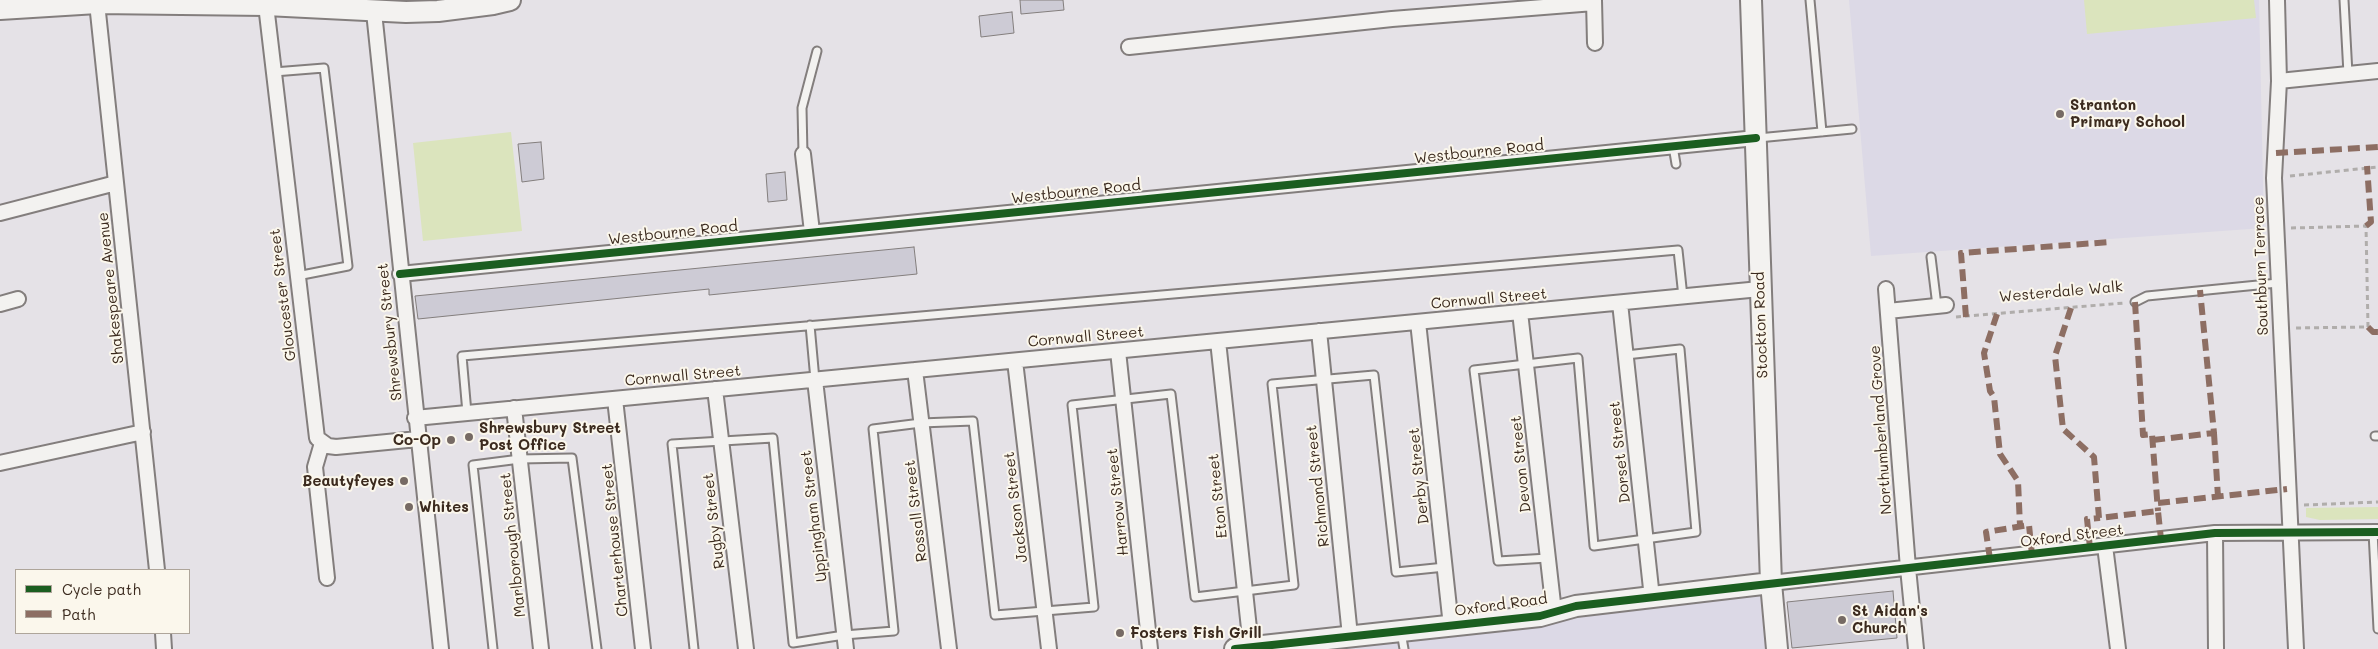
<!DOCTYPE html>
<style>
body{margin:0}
#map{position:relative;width:2378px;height:649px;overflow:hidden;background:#e5e2e7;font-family:Mali,sans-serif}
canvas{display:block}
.legend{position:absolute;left:15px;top:569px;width:175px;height:65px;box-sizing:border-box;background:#fbf7ec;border:1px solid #aea59a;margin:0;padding:6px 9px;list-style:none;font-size:15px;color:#3b2a1e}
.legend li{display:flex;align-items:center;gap:10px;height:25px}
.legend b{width:25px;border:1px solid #aea59a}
</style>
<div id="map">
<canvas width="2378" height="649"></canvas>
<ul class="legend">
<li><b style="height:6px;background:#1b5e20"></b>Cycle path</li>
<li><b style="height:6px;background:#8d6e63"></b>Path</li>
</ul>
</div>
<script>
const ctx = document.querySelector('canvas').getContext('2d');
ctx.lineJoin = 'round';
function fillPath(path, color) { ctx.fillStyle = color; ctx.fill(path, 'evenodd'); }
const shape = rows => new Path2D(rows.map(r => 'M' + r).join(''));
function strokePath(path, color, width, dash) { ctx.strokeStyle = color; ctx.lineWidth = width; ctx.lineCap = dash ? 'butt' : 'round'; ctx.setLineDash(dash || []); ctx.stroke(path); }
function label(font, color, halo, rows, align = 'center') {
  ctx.font = font + ' Mali,sans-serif'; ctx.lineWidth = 4; ctx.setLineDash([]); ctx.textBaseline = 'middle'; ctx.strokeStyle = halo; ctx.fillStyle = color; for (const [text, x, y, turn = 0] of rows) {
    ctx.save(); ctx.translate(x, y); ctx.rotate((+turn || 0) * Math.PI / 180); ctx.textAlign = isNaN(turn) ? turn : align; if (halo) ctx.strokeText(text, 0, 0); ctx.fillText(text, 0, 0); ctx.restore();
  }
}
fillPath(shape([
 [1849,0,2259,0,2264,228,1871,256],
 [1767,593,1772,649,1340,649]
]), '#dcd9e6');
fillPath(shape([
 [2084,0,2254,0,2256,18,2087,34],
 [511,132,522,231,423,241,413,143],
 [2378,507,2378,519,2320,520,2306,517,2306,508]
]), '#dbe4bd');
const building = shape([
 [1020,0,1063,0,1064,10,1021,14,1020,0],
 [1012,12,1014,33,981,37,979,16,1012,12],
 [541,142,544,179,522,182,518,144,541,142],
 [785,172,787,200,768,202,766,174,785,172],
 [914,247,917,274,709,295,709,289,418,319,415,296,914,247],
 [1893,591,1897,638,1792,648,1787,602,1893,591]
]);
fillPath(building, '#cdcbd5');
strokePath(building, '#837e7d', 1);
const lane = shape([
 [1810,0,1822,132],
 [2344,0,2348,74],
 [274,72,324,68,348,266,297,276],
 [1758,138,1852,129],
 [1673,146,1676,164],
 [803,154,802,108,817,51],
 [1931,257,1937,306],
 [2135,302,2147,296,2278,283],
 [810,325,815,380],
 [467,413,462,356,1678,250,1683,297],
 [2375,436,2378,436],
 [2373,532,2378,629],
 [1548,558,1498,561,1474,370,1578,358,1594,546,1696,532,1680,349,1626,355],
 [1401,632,1404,649],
 [493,649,473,465,520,459,572,458,597,649],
 [694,649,672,444,773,438,793,643,844,635,894,631,873,429,921,423,973,421,995,615,1094,607,1072,405,1171,394,1195,597,1245,591,1294,585,1272,384,1374,375,1396,572,1445,567]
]);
const street = shape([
 [1594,0,1595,43],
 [2277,0,2279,81,2274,178,2296,649],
 [97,3,157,570],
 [266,5,317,438,328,446,336,447,418,439],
 [374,12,441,649],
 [1129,47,1392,19,1594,3],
 [2279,81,2378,71],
 [803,154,812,232],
 [0,213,116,183],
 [400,274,1756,138],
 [1886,289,1908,568,1916,649],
 [1620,303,1652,598],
 [0,304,18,299],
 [1888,311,1946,305],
 [1520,312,1554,612],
 [1418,322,1451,626],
 [1319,331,1350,636],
 [1218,341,1251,647],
 [1118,351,1150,649],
 [1015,361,1049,649],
 [915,370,949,649],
 [815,380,846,649],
 [715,389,746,649],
 [615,399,643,649],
 [514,408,541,649],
 [415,418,1760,289],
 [322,443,315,467,327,578],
 [0,463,143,432],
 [2215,533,2216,649],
 [2105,546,2118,649],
 [1771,583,2215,533,2378,532],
 [163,633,164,649]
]);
const secondary = shape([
 [1751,0,1771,583,1777,649],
 [0,9,97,3,266,5,406,12,438,11,493,4,510,0],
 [1235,649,1540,616,1576,606,1771,583]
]);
strokePath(lane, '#837e7d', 11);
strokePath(street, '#837e7d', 18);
strokePath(secondary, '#837e7d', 24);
strokePath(shape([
 [2290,176,2378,167],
 [2291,228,2366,226,2368,327,2295,328],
 [1956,317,2124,303],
 [2304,505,2378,502]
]), '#b0adab', 3, [5, 4]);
strokePath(lane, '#f3f2f0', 7);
strokePath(street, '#f3f2f0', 14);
strokePath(secondary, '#f3f2f0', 20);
strokePath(shape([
 [2276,153,2378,147],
 [2366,226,2371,222,2367,166],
 [2135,302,2143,435,2152,434,2158,511],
 [2071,308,2055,356,2063,429,2094,457,2099,518,2158,511,2161,539],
 [1997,314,1984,353,1990,391,1994,397,2000,454,2018,481,2020,526],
 [1966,317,1961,253,2110,242],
 [2368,327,2373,332,2378,332],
 [2214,433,2218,497],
 [2153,440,2214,433,2200,290],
 [2158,503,2287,489],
 [2090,548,2087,519,2099,518],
 [1990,559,1986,532,2029,525,2032,555]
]), '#8d6e63', 6, [12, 6]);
strokePath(shape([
 [400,274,1756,138],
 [1235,649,1540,616,1576,606,2215,533,2378,532]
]), '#1b5e20', 8);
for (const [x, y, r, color] of [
 [2060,114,5,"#766a64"],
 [469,437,5,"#766a64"],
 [451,440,5,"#766a64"],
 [404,481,5,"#766a64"],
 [409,507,5,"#766a64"],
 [1842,620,5,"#766a64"],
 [1120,633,5,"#766a64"]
]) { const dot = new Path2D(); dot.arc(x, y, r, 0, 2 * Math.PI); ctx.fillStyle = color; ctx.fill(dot); strokePath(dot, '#fbf7ec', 2); }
label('bold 15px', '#3b2a1e', '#fbf7ec', [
 ["Stranton",2070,105],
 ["Primary School",2070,122],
 ["Shrewsbury Street",479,428],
 ["Post Office",479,445],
 ["Co-Op",441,440,"right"],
 ["Beautyfeyes",394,481,"right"],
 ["Whites",419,507],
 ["St Aidan's",1852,611],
 ["Church",1852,628],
 ["Fosters Fish Grill",1130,633]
], 'left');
label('15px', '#3b2a1e', '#fbf7ec', [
 ["Westbourne Road",1479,152,-6],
 ["Westbourne Road",1076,192,-6],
 ["Westbourne Road",673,233,-6],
 ["Southburn Terrace",2261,266,-92],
 ["Shakespeare Avenue",111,288,-96],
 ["Westerdale Walk",2061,292,-5],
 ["Gloucester Street",283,295,-97],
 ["Cornwall Street",1489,299,-5],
 ["Stockton Road",1761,325,-92],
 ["Shrewsbury Street",390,332,-96],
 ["Cornwall Street",1086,337,-5],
 ["Cornwall Street",683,376,-5],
 ["Northumberland Grove",1881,430,-94],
 ["Dorset Street",1620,452,-96],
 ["Devon Street",1521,464,-96],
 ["Derby Street",1419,476,-96],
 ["Richmond Street",1318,486,-96],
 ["Eton Street",1218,496,-96],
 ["Harrow Street",1118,502,-96],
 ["Jackson Street",1016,507,-97],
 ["Rossall Street",916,511,-97],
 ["Uppingham Street",814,516,-97],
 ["Rugby Street",714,521,-97],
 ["Oxford Street",2072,536,-7],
 ["Charterhouse Street",615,540,-96],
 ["Marlborough Street",513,545,-96],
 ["Oxford Road",1501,605,-8]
]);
</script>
